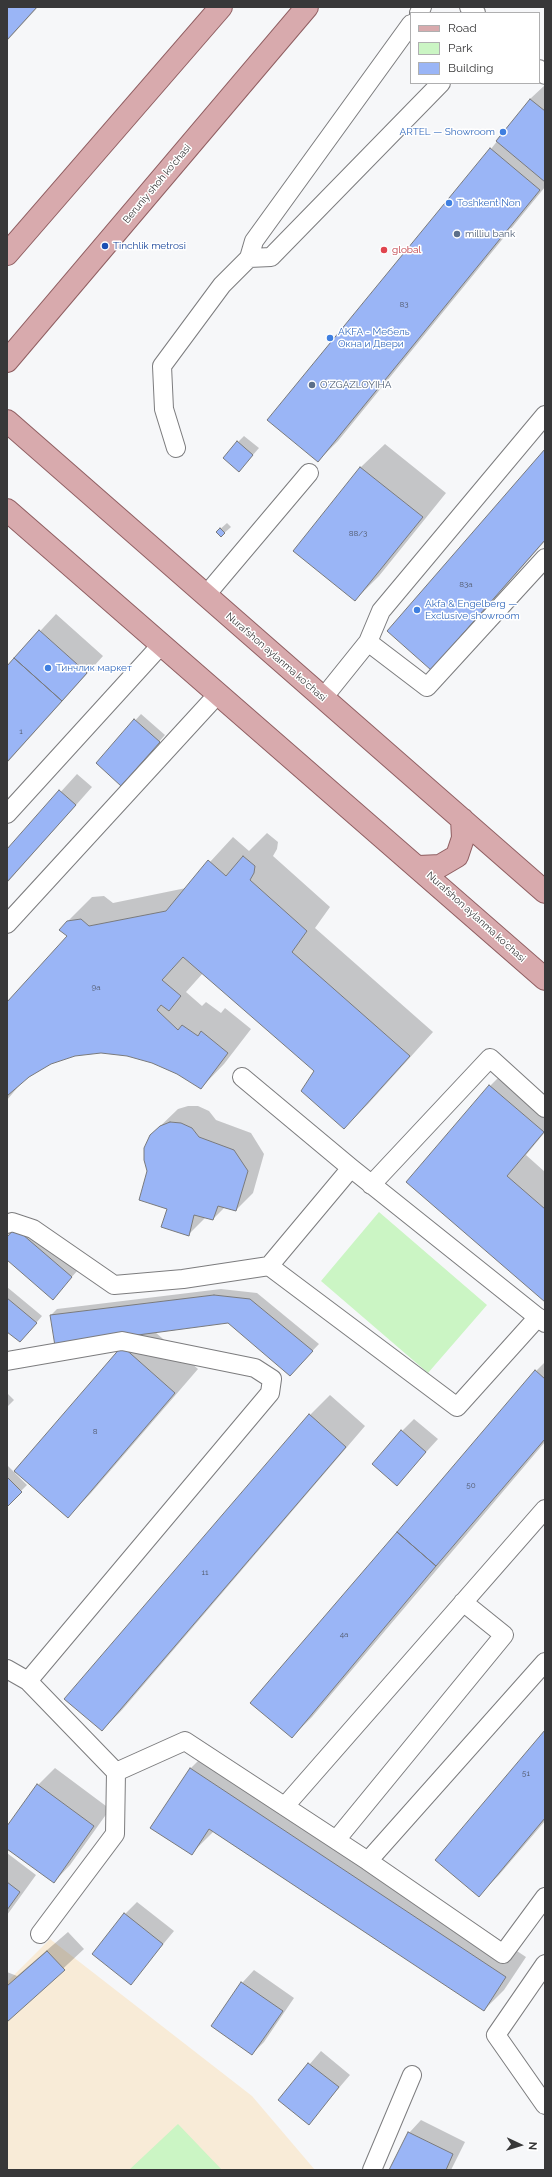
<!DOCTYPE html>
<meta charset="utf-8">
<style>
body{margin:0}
#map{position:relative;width:552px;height:2177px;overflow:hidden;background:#f6f7f9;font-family:Raleway,sans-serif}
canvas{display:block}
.frame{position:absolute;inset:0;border:8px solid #383839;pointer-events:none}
.legend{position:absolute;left:410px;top:12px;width:130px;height:72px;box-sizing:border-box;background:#fff;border:1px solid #afafb0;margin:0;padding:5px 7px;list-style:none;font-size:12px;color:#383839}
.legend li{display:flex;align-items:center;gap:8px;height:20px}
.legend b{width:20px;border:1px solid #afafb0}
.north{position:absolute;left:500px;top:2125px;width:40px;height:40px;-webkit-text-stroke:3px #fff;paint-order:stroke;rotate:94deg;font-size:11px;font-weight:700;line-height:16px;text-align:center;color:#383839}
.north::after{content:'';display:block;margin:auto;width:14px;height:18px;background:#383839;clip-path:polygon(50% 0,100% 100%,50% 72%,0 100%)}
</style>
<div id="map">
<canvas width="552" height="2177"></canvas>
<div class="frame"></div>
<ul class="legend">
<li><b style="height:5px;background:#d8aaad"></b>Road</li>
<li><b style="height:11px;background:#cbf5c4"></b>Park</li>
<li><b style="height:11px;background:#9ab5f6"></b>Building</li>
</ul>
<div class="north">N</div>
</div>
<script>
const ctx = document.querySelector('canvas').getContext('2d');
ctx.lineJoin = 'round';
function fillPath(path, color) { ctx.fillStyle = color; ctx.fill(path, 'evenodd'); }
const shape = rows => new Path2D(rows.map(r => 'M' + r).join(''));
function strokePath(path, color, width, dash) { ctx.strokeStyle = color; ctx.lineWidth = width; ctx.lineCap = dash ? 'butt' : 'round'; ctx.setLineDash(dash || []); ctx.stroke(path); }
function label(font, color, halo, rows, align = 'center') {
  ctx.font = font + ' Raleway,sans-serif'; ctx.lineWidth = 3; ctx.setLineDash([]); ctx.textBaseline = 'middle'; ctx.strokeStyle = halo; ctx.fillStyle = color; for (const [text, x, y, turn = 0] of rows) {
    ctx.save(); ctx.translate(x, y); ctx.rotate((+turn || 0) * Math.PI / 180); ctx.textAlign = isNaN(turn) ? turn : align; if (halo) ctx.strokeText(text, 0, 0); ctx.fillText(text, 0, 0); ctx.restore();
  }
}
fillPath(shape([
 [50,1939,252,2096,315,2170,7,2170,7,1982]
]), '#f8ebd7');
fillPath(shape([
 [379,1212,487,1305,428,1373,321,1281],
 [178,2124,222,2170,129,2170]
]), '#cbf5c4');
fillPath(shape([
 [7,7,38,7,7,41],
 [545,85,545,187,338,441,318,461,491,149,530,99],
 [244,436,259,448,245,464,238,442],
 [385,444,446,493,379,576,355,600,294,550,361,467],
 [545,451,545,541,451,649,431,669],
 [227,523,231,527,221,536,217,532],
 [56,614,103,656,7,763,7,667],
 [141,714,165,735,127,778,97,763],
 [77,774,92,787,7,883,7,851],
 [267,833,278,842,277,849,273,856,330,907,315,928,433,1032,368,1104,344,1128,315,1071,203,973,186,992,202,1006,206,1002,221,1013,225,1008,251,1029,224,1064,201,1088,177,1073,153,1062,127,1055,101,1052,75,1055,50,1063,23,1081,7,1100,7,1004,68,936,68,921,92,897,104,896,113,903,186,888,233,837,249,851],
 [510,1066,545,1095,545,1132,526,1155,545,1172,545,1301,407,1182,490,1086],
 [188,1106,198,1106,209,1111,216,1120,251,1133,264,1154,253,1193,236,1210,225,1207,213,1219,206,1217,189,1234,168,1208,148,1171,151,1135,178,1109],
 [21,1222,78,1270,53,1298,7,1259,7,1238],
 [7,1287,42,1316,26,1335,7,1330],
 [221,1289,257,1293,319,1344,296,1368,229,1322,155,1332,198,1369,91,1493,68,1517,16,1472,15,1473,27,1485,7,1505,7,1465,14,1472,123,1347,51,1315,57,1309],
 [545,1362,545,1442,312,1717,292,1737,536,1371],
 [7,1393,14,1400,7,1407],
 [330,1395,365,1426,122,1710,102,1730,310,1415],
 [414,1419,438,1439,397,1484,402,1431],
 [545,1731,545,1821,499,1875,479,1895],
 [211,1748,526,1957,504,1990,484,2010,214,1831,191,1854,151,1828,191,1768],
 [55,1768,110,1809,70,1865,54,1882,7,1848,7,1828,38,1785],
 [7,1853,36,1875,7,1915],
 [137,1902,174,1931,131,1983,125,1914],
 [68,1932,84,1949,7,2021,7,1972,17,1976],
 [254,1970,294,1998,264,2042,252,2054,242,1983],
 [321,2051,350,2075,309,2123,279,2100],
 [421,2120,465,2142,451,2170,391,2170,409,2133]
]), '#0003');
const building = shape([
 [7,7,37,7,7,40,7,7],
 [530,99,545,111,545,182,496,141,530,99],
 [490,148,540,190,318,462,267,420,490,148],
 [237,441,253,455,239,472,223,458,237,441],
 [545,449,545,540,431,670,387,631,545,449],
 [360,467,423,517,355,601,293,551,360,467],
 [220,528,225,533,221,537,216,532,220,528],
 [39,630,87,673,62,701,14,658,39,630],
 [14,658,62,701,7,762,7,666,14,658],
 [134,719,160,742,121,786,96,763,134,719],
 [59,790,76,805,7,882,7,849,59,790],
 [243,856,255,866,254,873,250,880,307,931,292,952,410,1056,344,1129,301,1091,314,1071,183,957,162,980,181,996,169,1011,161,1005,157,1010,178,1030,182,1025,198,1036,201,1031,228,1053,201,1089,177,1074,152,1063,127,1056,101,1053,75,1056,51,1064,29,1077,7,1096,7,1002,67,936,59,930,67,921,81,919,89,926,166,911,208,860,226,876,243,856],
 [489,1085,544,1132,507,1176,545,1209,545,1302,406,1182,489,1085],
 [170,1122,181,1123,192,1128,199,1137,234,1150,248,1171,236,1211,218,1206,213,1220,194,1215,189,1236,161,1227,167,1209,139,1200,147,1171,144,1160,144,1148,150,1135,160,1126,170,1122],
 [15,1228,72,1277,53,1300,7,1260,7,1237,15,1228],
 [214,1295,250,1299,313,1351,290,1376,228,1323,55,1346,50,1315,214,1295],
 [7,1298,37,1323,20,1342,7,1332,7,1298],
 [122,1346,175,1393,68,1518,14,1471,122,1346],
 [535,1370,545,1379,545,1439,436,1566,397,1532,535,1370],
 [309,1414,346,1447,102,1731,64,1699,309,1414],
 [401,1430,426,1452,397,1486,372,1464,401,1430],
 [7,1477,22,1492,7,1507,7,1477],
 [397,1532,436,1566,292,1738,250,1703,397,1532],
 [545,1730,545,1818,479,1897,435,1860,545,1730],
 [190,1768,506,1977,484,2011,209,1829,192,1855,150,1828,190,1768],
 [37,1784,94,1826,54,1883,7,1849,7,1826,37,1784],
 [7,1882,20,1892,7,1910,7,1882],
 [124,1913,163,1944,131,1985,92,1954,124,1913],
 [47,1951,65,1970,7,2022,7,1986,47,1951],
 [241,1982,283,2011,252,2055,211,2026,241,1982],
 [308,2063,339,2087,309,2125,278,2100,308,2063],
 [408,2132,453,2154,446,2170,389,2170,408,2132]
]);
fillPath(building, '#9ab5f6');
strokePath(building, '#797a7c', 1);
const lane = shape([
 [469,7,476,13],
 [419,13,422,7],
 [411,24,254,241,249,258,271,257,441,83],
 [539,69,545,75],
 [176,448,164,409,162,366,222,285,249,258],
 [206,595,309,473],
 [368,642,427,687,545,558],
 [323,698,368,642,381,611,545,415],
 [7,814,161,645],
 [7,924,218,694],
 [242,1077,351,1168,545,1323],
 [371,1185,490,1058,545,1108],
 [7,1224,12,1222,33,1229,114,1285,183,1279,269,1266,351,1168],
 [269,1266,457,1407,538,1317],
 [7,1361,122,1341,255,1368,272,1379,270,1393,28,1681],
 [7,1669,28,1681,116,1772,185,1741,368,1861,503,1954,545,1897],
 [285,1806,545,1509],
 [336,1840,504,1635,463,1602],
 [368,1861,545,1662],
 [40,1934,115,1834,116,1772],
 [545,1964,496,2035,545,2105],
 [372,2170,412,2075]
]);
const primary = shape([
 [7,254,221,7],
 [7,361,307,7],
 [7,421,545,892],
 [7,510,545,979],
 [419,867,440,866,457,856,463,838,462,819]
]);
strokePath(lane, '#7c7c7e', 20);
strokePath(primary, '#8f5e61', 24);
strokePath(lane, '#fff', 18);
strokePath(primary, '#d8aaad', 22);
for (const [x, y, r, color] of [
 [503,132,4,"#3f7fe0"],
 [449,203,4,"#3f7fe0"],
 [457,234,4,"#5c6f8a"],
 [105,246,4,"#1a4fb4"],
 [384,250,4,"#e0444e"],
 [330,338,4,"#3f7fe0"],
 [312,385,4,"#5c6f8a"],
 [417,610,4,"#3f7fe0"],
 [48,668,4,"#3f7fe0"]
]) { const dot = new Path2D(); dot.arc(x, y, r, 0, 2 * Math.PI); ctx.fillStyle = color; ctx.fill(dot); strokePath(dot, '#fff', 1.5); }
label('8px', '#505768', null, [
 ["83",404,305],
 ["88/3",358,534],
 ["83a",466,585],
 ["1",21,732],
 ["9a",96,988],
 ["8",95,1432],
 ["50",471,1486],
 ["11",205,1573],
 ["4а",344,1635],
 ["51",526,1774]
]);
label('10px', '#366cbe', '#fff', [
 ["ARTEL — Showroom",495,132,"right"],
 ["Toshkent Non",457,203],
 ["AKFA - Мебель",338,332],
 ["Окна и Двери",338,344],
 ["Akfa & Engelberg —",425,604],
 ["Exclusive showroom",425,616],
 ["Тинчлик маркет",56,668]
], 'left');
label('10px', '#383839', '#fff', [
 ["Beruniy shoh ko'chasi",157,184,-50],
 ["Nurafshon aylanma ko'chasi",276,657,41],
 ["Nurafshon aylanma ko'chasi",476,917,42]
]);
label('10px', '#4e5e75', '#fff', [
 ["milliu bank",465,234],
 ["O'ZGAZLOYIHA",320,385]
], 'left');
label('10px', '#164399', '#fff', [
 ["Tinchlik metrosi",113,246]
], 'left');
label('10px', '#be3a42', '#fff', [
 ["global",392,250]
], 'left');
</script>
